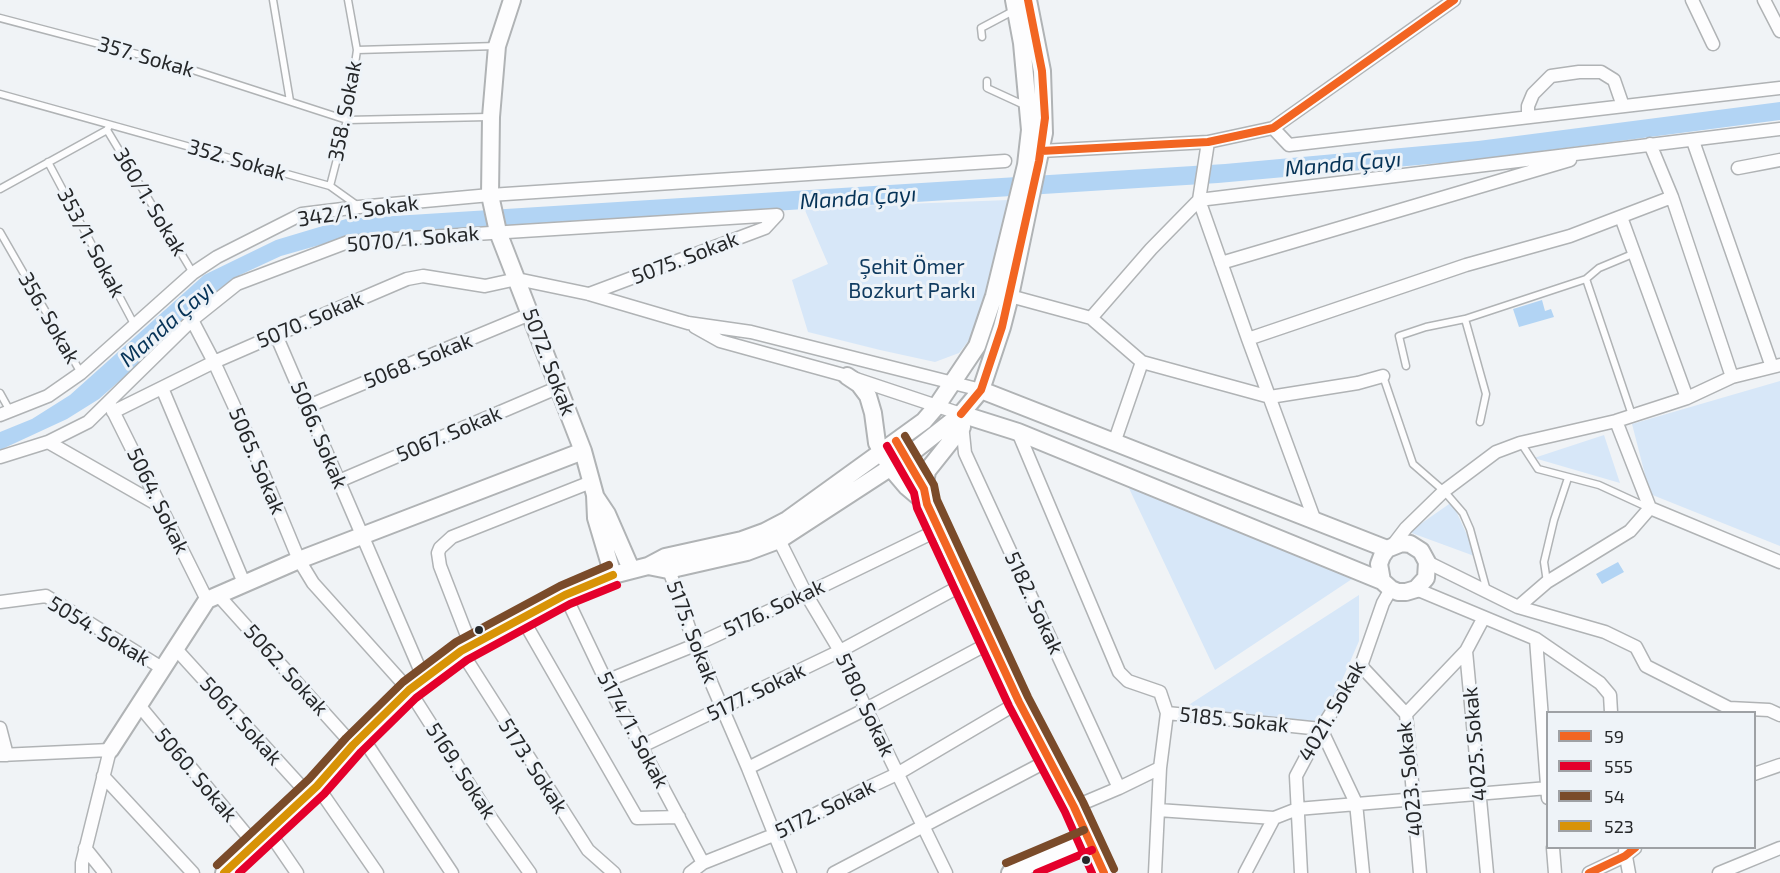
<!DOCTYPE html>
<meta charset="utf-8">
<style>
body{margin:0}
#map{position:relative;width:1780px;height:873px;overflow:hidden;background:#f0f3f6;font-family:"Exo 2",sans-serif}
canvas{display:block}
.legend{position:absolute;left:1546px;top:711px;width:210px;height:138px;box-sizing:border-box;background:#eef3f8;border:2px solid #9ea1a5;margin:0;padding:8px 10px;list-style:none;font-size:18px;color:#252729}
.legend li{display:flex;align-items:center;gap:12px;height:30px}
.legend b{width:30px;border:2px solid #9ea1a5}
</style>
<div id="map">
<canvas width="1780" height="873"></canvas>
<ul class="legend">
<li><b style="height:8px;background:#f26522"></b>59</li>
<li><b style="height:8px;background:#e4002b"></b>555</li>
<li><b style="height:8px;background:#7a4b2a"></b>54</li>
<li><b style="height:8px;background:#d89306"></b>523</li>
</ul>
</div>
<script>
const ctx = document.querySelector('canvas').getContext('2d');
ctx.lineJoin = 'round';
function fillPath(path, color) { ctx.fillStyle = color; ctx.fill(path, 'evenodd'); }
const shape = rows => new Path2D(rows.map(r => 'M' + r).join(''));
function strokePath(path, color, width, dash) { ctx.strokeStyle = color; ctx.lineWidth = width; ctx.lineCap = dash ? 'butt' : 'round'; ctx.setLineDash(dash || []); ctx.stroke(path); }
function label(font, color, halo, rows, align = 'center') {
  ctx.font = font + ' "Exo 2",sans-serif'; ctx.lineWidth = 6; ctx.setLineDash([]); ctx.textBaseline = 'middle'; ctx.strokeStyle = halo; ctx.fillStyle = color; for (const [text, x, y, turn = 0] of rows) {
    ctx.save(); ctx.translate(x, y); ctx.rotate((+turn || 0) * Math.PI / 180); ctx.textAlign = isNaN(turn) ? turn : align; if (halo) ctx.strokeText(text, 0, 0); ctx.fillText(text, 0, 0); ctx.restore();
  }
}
fillPath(shape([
 [1008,200,980,326,959,353,935,362,880,350,808,332,792,280,828,264,804,208],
 [1780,381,1780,546,1650,494,1632,424],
 [1604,435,1620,483,1534,458],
 [1126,482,1352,579,1215,670],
 [1452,502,1477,557,1409,532],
 [1359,595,1359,641,1321,729,1187,706]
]), '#d7e7f8');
fillPath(shape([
 [1780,102,1780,120,1474,160,1218,183,344,238,281,256,240,275,99,399,67,419,0,450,0,432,32,419,70,395,204,275,276,240,346,219,1225,164,1478,141],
 [1542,300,1545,311,1551,309,1554,317,1519,327,1513,309],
 [1618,562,1624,572,1602,584,1596,574]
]), '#b2d4f4');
const lane = shape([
 [273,0,290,101],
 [0,18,171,63,347,120,488,117],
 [982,37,981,28,1015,10],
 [357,50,497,46],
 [987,81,987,88,1024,105],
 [0,94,330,186,358,206],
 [107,130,193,273],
 [48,162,134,324],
 [330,186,347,120,357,50,348,0],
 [0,189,107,130,108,128],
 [0,232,81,373],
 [1586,279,1599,268,1635,253],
 [1406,366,1399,336,1426,327,1465,319],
 [1383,376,1413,464,1444,491,1463,513,1470,529,1487,591],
 [0,393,10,411],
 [1480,422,1486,394,1465,319,1586,279,1632,415],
 [1521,443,1538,469,1599,485,1649,508],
 [1547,582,1544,562,1554,520,1568,478]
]);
const street = shape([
 [1692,0,1713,44],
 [1764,0,1780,31],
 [1528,117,1528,106,1533,94,1551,76,1579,72,1601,72,1614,80,1623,106],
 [1273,128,1289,145,1780,88],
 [1693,141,1772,367],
 [1208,142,1199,200,1248,339,1315,521],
 [1650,144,1672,197,1732,377],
 [1041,151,1208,142,1273,128,1454,0],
 [1738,168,1780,160],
 [1621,217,1687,398],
 [1221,263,1570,160],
 [589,294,765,228,777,215],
 [1010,296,1091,318,1142,362,1270,397,1358,383,1383,376],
 [1091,318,1151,249,1199,200,1780,129],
 [192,320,214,362,246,432,299,560,313,583,409,690,488,814,530,873],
 [695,327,720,341,847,376,961,414,965,453,1119,788],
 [276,335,424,679],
 [1248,339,1466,265,1570,236,1672,197],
 [162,388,244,583],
 [110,405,207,600],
 [306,407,530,314],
 [113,412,214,362,276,335,407,279,423,276,485,286,517,279,589,294,688,323,751,332,981,390],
 [0,415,48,396,81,373,193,273,217,257,302,214,359,207,490,195,1005,161],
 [1018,432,1119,672,1128,681,1160,692,1167,713],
 [48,442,160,506],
 [1114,443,1142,362],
 [0,457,48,442,88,422,192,320,237,284,348,242,777,215],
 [339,481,559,387],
 [1650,508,1780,562],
 [779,540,806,594,840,651,866,709,946,873],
 [1393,545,1406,528,1444,491,1496,452,1520,443,1616,421,1687,398,1732,377,1780,365],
 [1427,562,1518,607,1605,632,1636,647,1646,666,1729,708,1769,710,1780,715],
 [667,564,695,645,748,768,790,873],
 [1416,589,1536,639,1600,683,1610,695,1611,712],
 [218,595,353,745],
 [565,595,606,681,703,863],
 [0,602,46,596,162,668],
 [1518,607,1547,582,1630,531,1650,508,1616,421],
 [522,618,637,818,679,817],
 [1483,619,1466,651,1487,873],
 [1536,639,1548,798],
 [471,646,440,566,438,553,440,548,452,537,591,482],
 [175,648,308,794],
 [461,651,588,850,614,873],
 [1361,666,1406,714,1420,873],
 [606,681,695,645,806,594,940,529],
 [138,704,255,845],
 [1406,714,1466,651],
 [0,728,7,755],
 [362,737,452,873],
 [642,746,840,651,964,584],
 [0,755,110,750,82,863,82,873],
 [748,768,866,709,991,642],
 [1754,774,1780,765],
 [103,776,193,873],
 [317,786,377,873],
 [1074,807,1119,788,1160,768],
 [1158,810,1274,818,1297,809,1548,788],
 [269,832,297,873],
 [85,848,105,873],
 [1553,848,1555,873],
 [1625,851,1629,873],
 [690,873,703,863,776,834,865,789,897,774,1019,702],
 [834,873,1049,760],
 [1155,873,1160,768,1167,713,1321,729,1356,803,1363,873],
 [1245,873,1274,818],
 [1301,873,1296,776,1321,729,1361,666,1383,603,1391,589],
 [1589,873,1625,856,1635,848],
 [1719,873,1780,848]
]);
const secondary = shape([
 [512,0,497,46,491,117,490,195,498,232,583,451,595,495,596,518,613,575],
 [847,376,859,384,868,396,873,413,877,443,890,467,907,487,927,504],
 [981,390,1387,549],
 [961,414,1018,432,1382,581,1391,589,1398,592,1406,592,1416,589,1426,578,1427,562,1421,551,1410,544,1402,543,1387,549,1382,556,1379,564,1382,581],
 [901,450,924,489,927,504,940,529,1019,702,1074,807,1104,873],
 [924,489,927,471,962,427],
 [595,496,607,514,631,569],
 [648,566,668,570,747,552,779,540,905,458,961,414,981,390,1002,327,1010,296,1044,133,1042,71,1028,0],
 [110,750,207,600,299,560,583,451],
 [224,873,317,786,353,745,409,690,461,651,565,595,613,575,648,566,665,557,742,540,764,532,787,520,924,421,936,407,977,346,994,296,1026,165,1030,130,1022,43,1014,0],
 [1010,873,1088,840]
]);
strokePath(lane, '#b0b3b5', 9);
strokePath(street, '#b0b3b5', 15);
strokePath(secondary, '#b0b3b5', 20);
strokePath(lane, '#fdfdfe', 6);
strokePath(street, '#fdfdfe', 12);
strokePath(secondary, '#fdfdfe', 16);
strokePath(shape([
 [1041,151,1208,142,1273,128,1454,0],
 [961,414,981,390,1002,327,1039,161,1045,118,1042,71,1028,0],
 [896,441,924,489,927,504,1019,702,1074,807,1104,873],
 [1589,873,1625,856,1635,848]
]), '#f26522', 8);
strokePath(shape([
 [887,446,914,493,917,508,1009,706,1065,812,1092,873],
 [239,873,324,794,361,752,416,698,467,660,570,604,617,585],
 [1037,873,1092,850]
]), '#e4002b', 8);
strokePath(shape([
 [905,436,934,485,937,500,1028,697,1083,802,1114,869],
 [1006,863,1084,830],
 [217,865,309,779,346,738,403,682,456,642,560,586,609,565]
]), '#7a4b2a', 8);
strokePath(shape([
 [224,873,317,786,353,745,409,690,461,651,565,595,613,575]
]), '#d89306', 8);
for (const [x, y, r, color] of [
 [479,630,5,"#252729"],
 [1086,860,5,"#252729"]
]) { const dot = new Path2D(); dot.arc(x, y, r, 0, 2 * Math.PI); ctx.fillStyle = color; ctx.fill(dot); strokePath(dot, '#eef3f8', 2); }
label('21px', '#252729', '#eef3f8', [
 ["357. Sokak",146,57,16],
 ["358. Sokak",345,111,-79],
 ["352. Sokak",237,160,16],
 ["360/1. Sokak",150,202,59],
 ["342/1. Sokak",358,211,-8],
 ["5070/1. Sokak",413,239,-5],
 ["353/1. Sokak",91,243,62],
 ["5075. Sokak",685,258,-21],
 ["356. Sokak",49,318,60],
 ["5070. Sokak",310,320,-23],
 ["5068. Sokak",418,361,-22],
 ["5072. Sokak",549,362,69],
 ["5067. Sokak",449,434,-23],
 ["5066. Sokak",319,435,67],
 ["5065. Sokak",257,461,67],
 ["5064. Sokak",158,501,64],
 ["5182. Sokak",1034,603,65],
 ["5176. Sokak",774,608,-25],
 ["5054. Sokak",99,631,31],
 ["5175. Sokak",692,632,69],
 ["5062. Sokak",286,670,48],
 ["5177. Sokak",756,692,-26],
 ["5180. Sokak",865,705,65],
 ["4021. Sokak",1332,711,-60],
 ["5185. Sokak",1234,720,6],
 ["5061. Sokak",241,721,48],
 ["5174/1. Sokak",633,730,62],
 ["4025. Sokak",1475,744,-95],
 ["5173. Sokak",533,766,57],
 ["5169. Sokak",461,771,57],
 ["5060. Sokak",196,775,50],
 ["4023. Sokak",1410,779,-96],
 ["5172. Sokak",825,809,-26]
]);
label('21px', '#0f3a5f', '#eef3f8', [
 ["Şehit Ömer",912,267],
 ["Bozkurt Parkı",912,291]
]);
label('italic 22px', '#063357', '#eef3f8', [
 ["Manda Çayı",1343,164,-5],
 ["Manda Çayı",858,198,-4],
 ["Manda Çayı",167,324,-41]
]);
</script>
